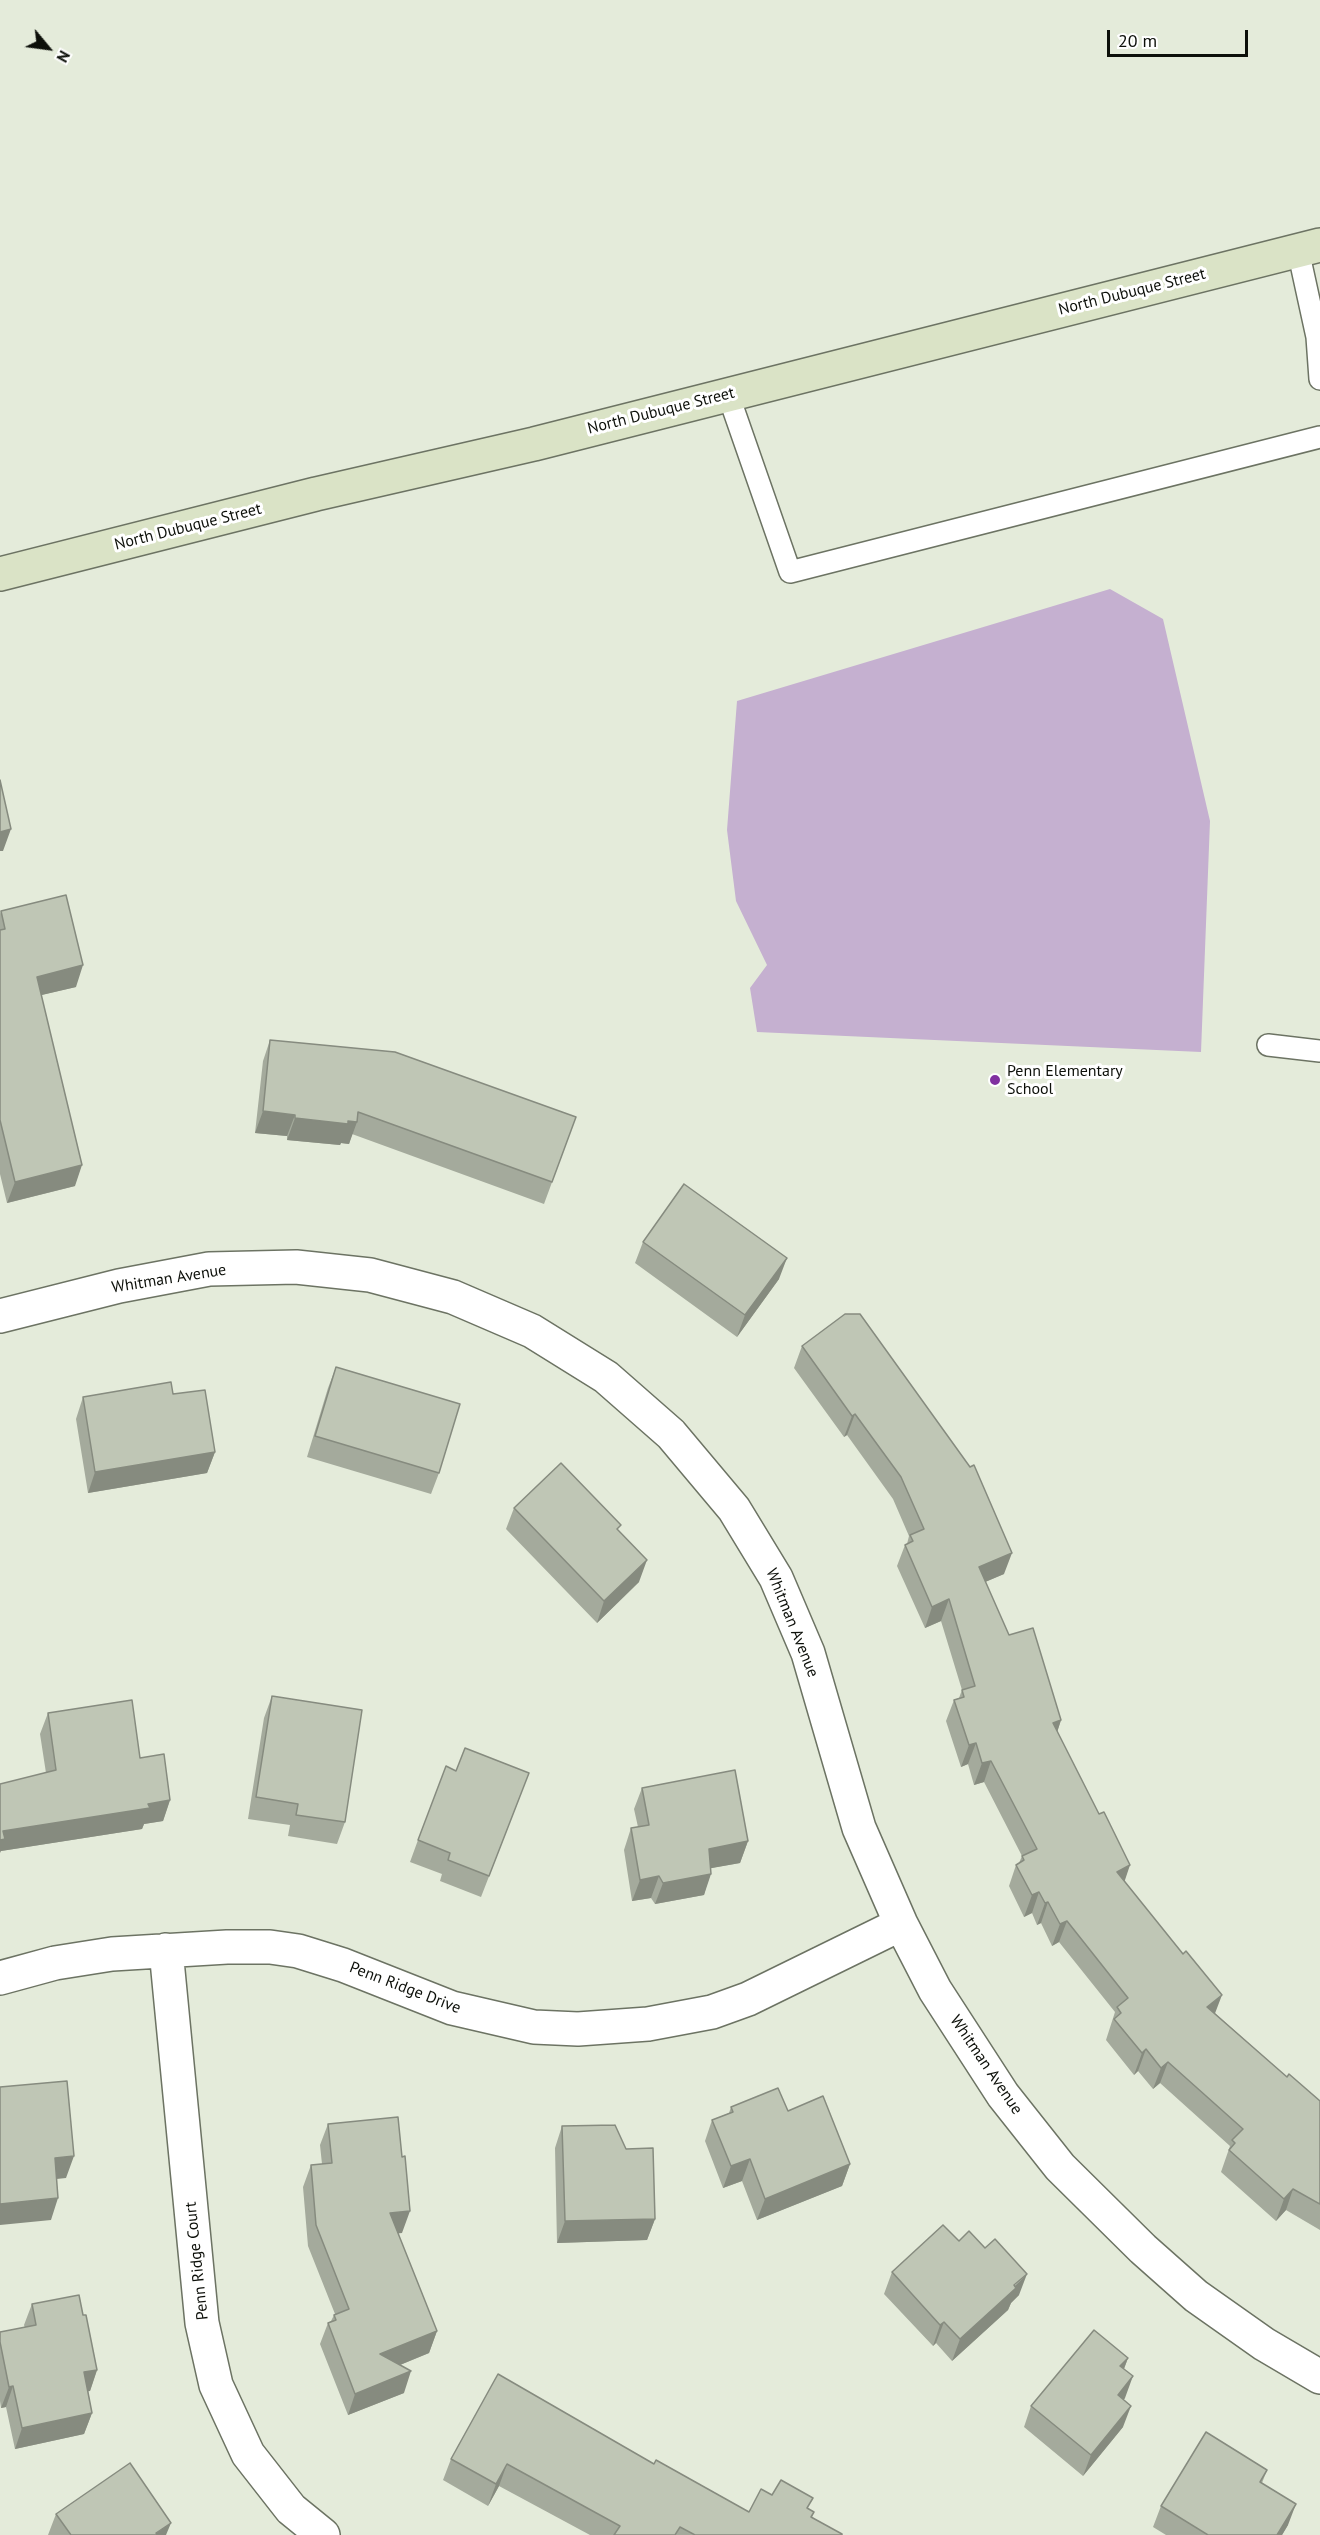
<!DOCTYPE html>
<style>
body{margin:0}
#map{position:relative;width:1320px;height:2535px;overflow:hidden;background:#e4ebda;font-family:"PT Sans",sans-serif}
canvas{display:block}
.north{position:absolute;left:18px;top:18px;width:60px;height:60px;-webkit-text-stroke:4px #fff;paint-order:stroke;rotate:119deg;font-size:16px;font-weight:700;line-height:24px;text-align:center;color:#0d100a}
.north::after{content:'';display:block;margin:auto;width:21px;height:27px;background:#0d100a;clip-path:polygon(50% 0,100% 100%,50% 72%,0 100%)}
.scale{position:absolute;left:1107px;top:30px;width:141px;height:27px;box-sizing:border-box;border:3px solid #0d100a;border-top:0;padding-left:8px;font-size:18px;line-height:21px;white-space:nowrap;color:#0d100a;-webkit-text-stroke:4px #fff;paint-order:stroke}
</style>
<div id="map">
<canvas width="1320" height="2535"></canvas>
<div class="north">N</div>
<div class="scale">20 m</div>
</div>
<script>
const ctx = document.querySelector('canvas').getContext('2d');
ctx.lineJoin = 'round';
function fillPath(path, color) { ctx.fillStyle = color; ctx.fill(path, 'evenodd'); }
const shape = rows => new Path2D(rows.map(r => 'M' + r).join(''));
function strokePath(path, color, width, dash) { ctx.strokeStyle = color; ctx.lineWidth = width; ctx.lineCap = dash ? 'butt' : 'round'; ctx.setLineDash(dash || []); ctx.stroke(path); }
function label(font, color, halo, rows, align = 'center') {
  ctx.font = font + ' "PT Sans",sans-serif'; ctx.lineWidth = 6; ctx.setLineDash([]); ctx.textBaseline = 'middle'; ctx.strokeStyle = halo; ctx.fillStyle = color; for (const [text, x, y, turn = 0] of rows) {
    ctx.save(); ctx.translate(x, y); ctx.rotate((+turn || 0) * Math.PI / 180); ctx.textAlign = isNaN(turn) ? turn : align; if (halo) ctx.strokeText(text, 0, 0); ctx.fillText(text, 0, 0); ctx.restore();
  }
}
fillPath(shape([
 [1110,589,1163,619,1210,821,1201,1052,757,1032,750,988,767,965,736,901,727,830,737,701]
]), '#c5b0d0');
const lane = shape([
 [1298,250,1317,337,1320,379],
 [728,394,790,572,1320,437],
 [1268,1045,1320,1051]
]);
const street = shape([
 [0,1316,119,1286,209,1269,296,1267,370,1275,453,1297,532,1331,606,1377,671,1434,734,1509,776,1578,808,1653,859,1828,901,1924,935,1990,1003,2095,1060,2167,1143,2249,1196,2296,1264,2344,1320,2377],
 [166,1950,202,2323,216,2385,248,2454,291,2509,323,2535],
 [0,1978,55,1963,112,1954,227,1947,270,1947,298,1951,343,1965,452,2008,534,2027,578,2029,648,2024,712,2012,748,1999,901,1924]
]);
const secondary = shape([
 [0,574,316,494,534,444,1320,245]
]);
strokePath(lane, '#6c7363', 24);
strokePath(street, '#6c7363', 36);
strokePath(secondary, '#6c7363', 36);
strokePath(lane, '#fff', 21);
strokePath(street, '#fff', 33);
strokePath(secondary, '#dae3c6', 33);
fillPath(shape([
 [1,911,76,987,41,995,75,1186,7,1203,0,1174,0,914],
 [270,1040,576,1117,544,1204,352,1134,349,1144,341,1143,340,1145,287,1140,287,1136,255,1133,263,1061],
 [643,1242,779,1279,737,1337,635,1263],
 [802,1346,1004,1574,985,1582,1009,1635,1061,1720,1057,1732,1124,1881,1215,2013,1287,2077,1320,2101,1320,2230,1286,2210,1276,2221,1221,2172,1230,2146,1160,2083,1153,2089,1138,2071,1134,2075,1106,2040,1115,2012,1059,1942,1052,1946,1041,1923,1037,1925,1032,1913,1024,1917,1009,1886,1016,1865,1019,1863,1022,1856,984,1782,974,1785,968,1764,961,1767,946,1721,954,1700,959,1698,962,1690,941,1621,925,1628,897,1566,905,1545,907,1544,909,1536,893,1499,847,1435,844,1437,794,1368],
 [336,1367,439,1473,431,1494,307,1457,328,1388],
 [173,1394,215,1452,207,1473,88,1493,76,1419,83,1397],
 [514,1508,619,1531,639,1582,597,1623,506,1529],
 [272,1696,345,1822,337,1844,288,1836,290,1825,248,1819,264,1718],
 [48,1713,140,1758,170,1800,163,1821,144,1824,142,1829,1,1851,0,1784,46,1773,40,1734],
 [456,1771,521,1794,481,1897,440,1881,442,1874,410,1862,418,1840],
 [642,1788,748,1841,740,1863,711,1868,704,1895,655,1904,651,1898,632,1901,624,1850,631,1828,638,1827,634,1809],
 [731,2107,788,2111,850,2164,842,2186,757,2220,742,2181,723,2188,705,2141,712,2120,729,2113],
 [328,2124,402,2233,398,2233,437,2331,429,2353,400,2365,404,2393,348,2415,320,2344,328,2323,331,2321,334,2315,335,2314,308,2246,303,2187,311,2165,322,2164,320,2145],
 [562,2126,655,2219,647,2240,557,2243,555,2148],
 [959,2241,1019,2295,1011,2303,1008,2310,952,2361,936,2343,933,2346,884,2294,892,2272],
 [32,2304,83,2315,97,2370,90,2391,88,2391,92,2413,84,2434,15,2449,6,2407,1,2408,0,2401,0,2332,25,2328,24,2325],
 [1128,2358,1124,2369,1125,2398,1123,2400,1123,2427,1083,2476,1024,2427,1031,2406],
 [451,2459,654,2464,749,2512,772,2495,814,2512,812,2517,842,2535,590,2535,499,2486,488,2506,443,2480],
 [1267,2470,1262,2483,1288,2525,1282,2535,1166,2535,1153,2527,1161,2506],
 [56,2514,166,2535,48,2535]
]), '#a4aa9c');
fillPath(shape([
 [11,829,3,851,0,851,0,832],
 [83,965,76,987,29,998,37,977],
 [263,1111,295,1115,287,1136,255,1133],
 [295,1118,348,1121,357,1122,349,1144,341,1143,340,1145,287,1140],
 [82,1165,75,1186,7,1203,15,1182],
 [787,1258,779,1279,737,1337,745,1315],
 [855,1414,847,1435,844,1437,852,1416],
 [215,1452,207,1473,88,1493,95,1472],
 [1012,1553,1004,1574,971,1588,979,1567],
 [647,1560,639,1582,597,1623,604,1601],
 [949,1599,941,1621,925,1628,932,1607],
 [1061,1720,1054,1742,1053,1723],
 [976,1743,968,1764,961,1767,969,1745],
 [991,1761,984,1782,974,1785,982,1763],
 [170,1800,163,1821,144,1824,142,1829,1,1851,0,1853,0,1839,3,1831],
 [748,1841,740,1863,701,1870,709,1849],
 [1130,1865,1123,1886,1117,1872],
 [711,1874,704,1895,655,1904,663,1883],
 [659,1876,651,1898,632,1901,640,1880],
 [1039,1892,1032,1913,1024,1917,1032,1895],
 [1048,1902,1041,1923,1037,1925,1045,1903],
 [1067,1921,1059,1942,1052,1946,1060,1924],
 [1222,1995,1214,2016,1207,2007],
 [1146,2049,1138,2071,1134,2075,1142,2053],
 [1168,2062,1160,2083,1153,2089,1161,2068],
 [74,2156,66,2178,47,2180,55,2158],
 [750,2159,742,2181,723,2188,731,2166],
 [850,2164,842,2186,757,2220,765,2199],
 [1293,2189,1286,2210,1276,2221,1284,2199],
 [58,2198,51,2220,0,2225,0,2204],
 [410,2211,402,2233,383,2235,390,2213],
 [655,2219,647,2240,557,2243,565,2221],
 [1027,2274,1019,2295,1011,2303,1008,2310,952,2361,960,2339],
 [944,2322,936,2343,933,2346,940,2325],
 [437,2331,429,2353,373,2376,380,2354],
 [1128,2358,1120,2379,1120,2366],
 [97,2370,90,2391,76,2393,84,2372],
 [411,2371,404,2393,348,2415,355,2394],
 [1133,2376,1125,2398,1110,2417,1118,2395],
 [13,2386,6,2407,1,2408,9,2387],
 [1131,2406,1123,2427,1083,2476,1091,2455],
 [92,2413,84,2434,15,2449,22,2428],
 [507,2464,499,2486,488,2506,496,2484],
 [1296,2504,1288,2525,1282,2535,1277,2535],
 [171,2523,166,2535,155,2535,156,2533]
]), '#868b7f');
const building = shape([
 [0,780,11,829,0,832,0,780],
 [66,895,83,965,37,977,82,1165,15,1182,0,1120,0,930,5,929,1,911,66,895],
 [270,1040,395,1052,576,1117,552,1182,358,1112,357,1122,348,1121,348,1124,295,1118,295,1115,263,1111,270,1040],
 [684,1184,787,1258,745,1315,643,1242,684,1184],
 [845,1314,860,1314,970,1467,974,1465,1012,1553,979,1567,1009,1635,1033,1628,1061,1720,1053,1723,1099,1814,1104,1812,1130,1865,1117,1872,1183,1954,1186,1951,1222,1995,1207,2007,1287,2077,1289,2074,1320,2101,1320,2204,1293,2189,1284,2199,1229,2150,1235,2143,1232,2140,1243,2129,1168,2062,1161,2068,1146,2049,1142,2053,1114,2019,1121,2013,1117,2007,1128,1998,1067,1921,1060,1924,1048,1902,1045,1903,1039,1892,1032,1895,1016,1865,1024,1860,1022,1856,1037,1849,991,1761,982,1763,976,1743,969,1745,954,1700,964,1697,962,1690,975,1686,949,1599,932,1607,905,1545,913,1541,910,1535,924,1529,901,1477,855,1414,852,1416,802,1346,845,1314],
 [336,1367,460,1404,439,1473,315,1436,336,1367],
 [171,1382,173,1394,205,1390,215,1452,95,1472,83,1397,171,1382],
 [561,1463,621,1525,617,1529,647,1560,604,1601,514,1508,561,1463],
 [272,1696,362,1710,345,1822,296,1815,298,1804,256,1797,272,1696],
 [132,1700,140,1758,164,1754,170,1800,148,1804,150,1808,3,1831,5,1839,0,1840,0,1784,56,1770,48,1713,132,1700],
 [465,1748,529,1773,489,1876,448,1860,450,1853,418,1840,446,1766,456,1771,465,1748],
 [735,1770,748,1841,709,1849,711,1874,663,1883,659,1876,640,1880,631,1828,649,1825,642,1788,735,1770],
 [67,2081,74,2156,55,2158,58,2198,0,2204,0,2087,67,2081],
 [778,2088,788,2111,823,2096,850,2164,765,2199,750,2159,731,2166,712,2120,733,2112,731,2107,778,2088],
 [398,2117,402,2157,405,2156,410,2211,390,2213,437,2331,380,2354,411,2371,355,2394,328,2323,336,2320,334,2315,349,2309,316,2225,311,2165,332,2163,328,2124,398,2117],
 [615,2125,626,2149,653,2148,655,2219,565,2221,562,2126,615,2125],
 [943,2225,959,2241,969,2231,985,2248,995,2239,1027,2274,1014,2285,1016,2288,960,2339,944,2322,940,2325,892,2272,943,2225],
 [79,2295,83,2315,86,2315,97,2370,84,2372,92,2413,22,2428,13,2386,9,2387,0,2342,0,2332,36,2325,32,2304,79,2295],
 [1094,2330,1128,2358,1120,2366,1133,2376,1118,2395,1131,2406,1091,2455,1031,2406,1094,2330],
 [498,2374,654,2464,656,2460,749,2512,761,2489,772,2495,781,2480,813,2498,807,2508,814,2512,811,2517,842,2534,842,2535,695,2535,680,2527,675,2535,614,2535,620,2526,507,2464,496,2484,451,2459,498,2374],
 [1206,2432,1267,2470,1260,2482,1296,2504,1277,2535,1208,2535,1161,2506,1206,2432],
 [130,2463,171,2523,156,2533,157,2535,71,2535,56,2514,130,2463]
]);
fillPath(building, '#bfc6b5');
strokePath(building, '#868b7f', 1.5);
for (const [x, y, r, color] of [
 [995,1080,6,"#8030a0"]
]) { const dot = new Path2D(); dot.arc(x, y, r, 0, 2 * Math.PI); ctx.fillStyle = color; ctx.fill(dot); strokePath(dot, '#fff', 2); }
label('16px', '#0d100a', '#fff', [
 ["North Dubuque Street",1132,292,-14],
 ["North Dubuque Street",661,411,-14],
 ["North Dubuque Street",188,527,-14],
 ["Whitman Avenue",169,1279,-9],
 ["Whitman Avenue",792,1623,68],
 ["Penn Ridge Drive",405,1988,21],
 ["Whitman Avenue",986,2065,56],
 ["Penn Ridge Court",197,2261,-96]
]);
label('16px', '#0d100a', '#fff', [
 ["Penn Elementary",1007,1071],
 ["School",1007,1089]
], 'left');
</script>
